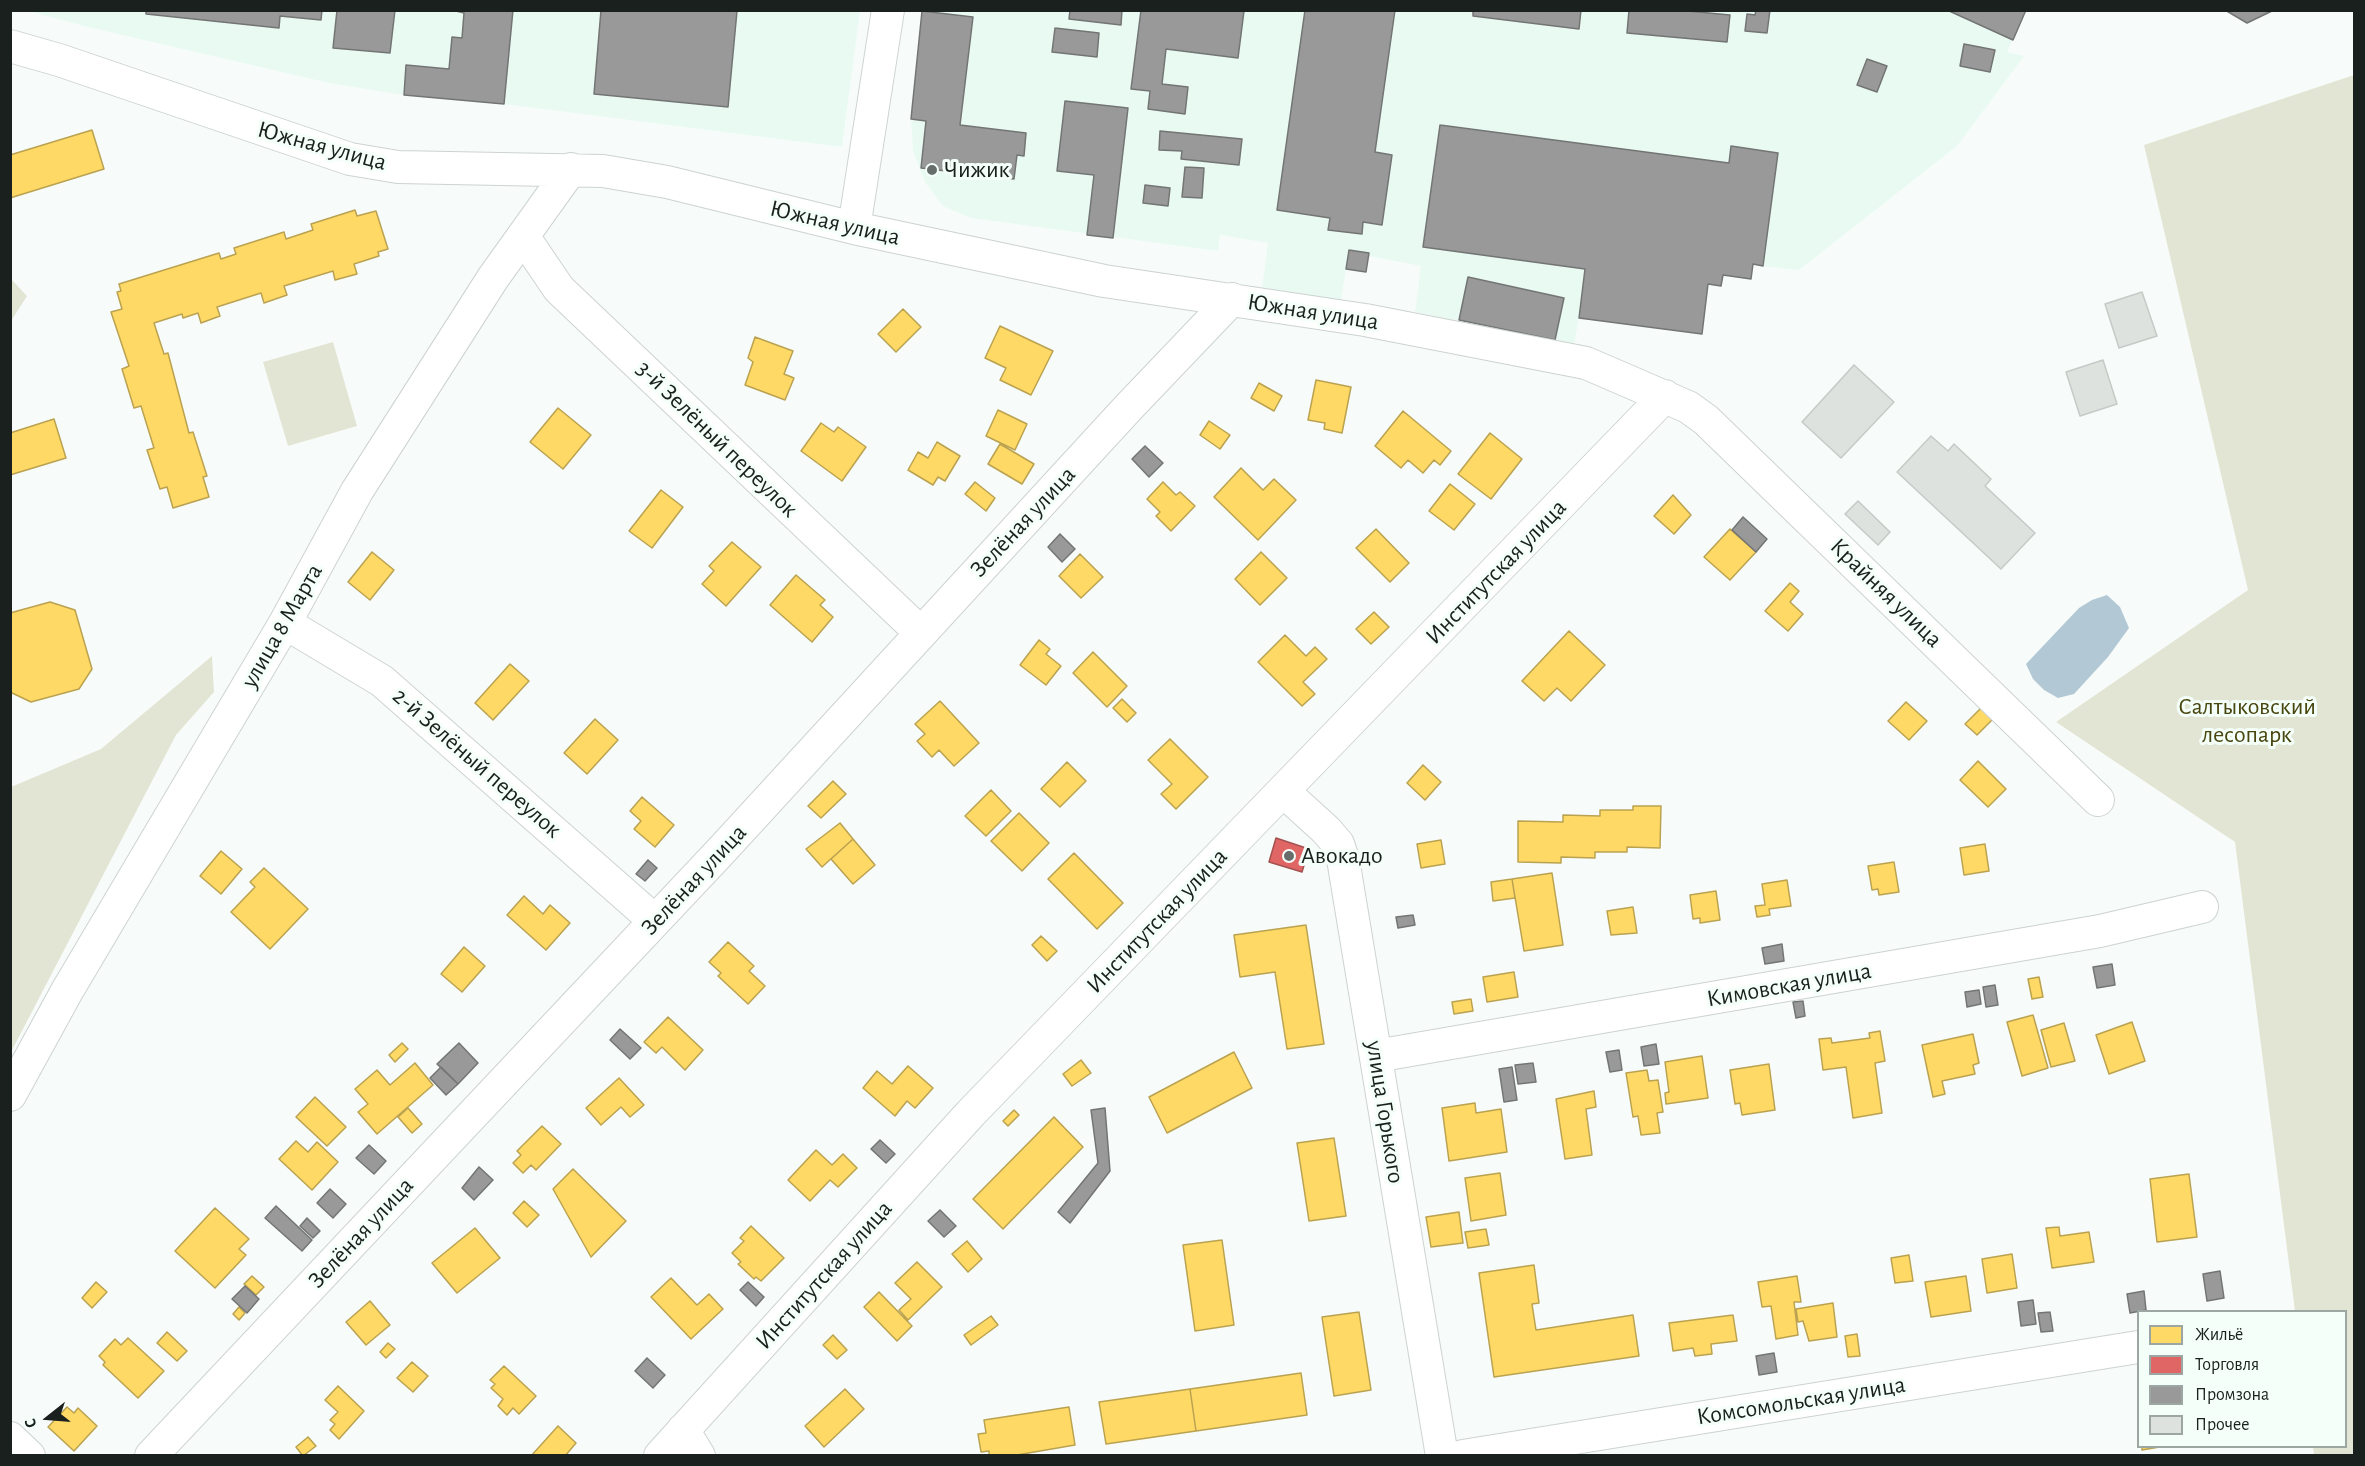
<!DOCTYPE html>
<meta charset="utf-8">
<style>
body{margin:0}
#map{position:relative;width:2365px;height:1466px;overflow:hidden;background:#f7fcfa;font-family:"Alegreya Sans",sans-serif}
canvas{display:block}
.frame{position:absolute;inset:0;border:12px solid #19201d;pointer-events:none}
.legend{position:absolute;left:2137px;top:1310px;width:210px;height:138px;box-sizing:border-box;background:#f4fffa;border:2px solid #9ca6a2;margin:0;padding:8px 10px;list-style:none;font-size:18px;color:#19201d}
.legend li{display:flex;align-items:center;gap:12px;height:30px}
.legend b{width:30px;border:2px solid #9ca6a2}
.north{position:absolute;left:18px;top:1388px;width:60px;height:60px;-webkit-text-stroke:4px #f4fffa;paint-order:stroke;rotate:253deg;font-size:16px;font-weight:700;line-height:24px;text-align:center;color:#19201d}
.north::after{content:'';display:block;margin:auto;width:21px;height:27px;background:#19201d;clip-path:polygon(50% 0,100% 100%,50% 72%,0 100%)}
</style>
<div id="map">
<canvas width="2365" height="1466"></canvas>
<div class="frame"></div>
<ul class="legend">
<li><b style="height:16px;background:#ffd966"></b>Жильё</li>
<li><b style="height:16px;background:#e06666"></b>Торговля</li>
<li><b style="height:16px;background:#999"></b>Промзона</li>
<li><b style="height:16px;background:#dee2df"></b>Прочее</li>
</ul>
<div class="north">С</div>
</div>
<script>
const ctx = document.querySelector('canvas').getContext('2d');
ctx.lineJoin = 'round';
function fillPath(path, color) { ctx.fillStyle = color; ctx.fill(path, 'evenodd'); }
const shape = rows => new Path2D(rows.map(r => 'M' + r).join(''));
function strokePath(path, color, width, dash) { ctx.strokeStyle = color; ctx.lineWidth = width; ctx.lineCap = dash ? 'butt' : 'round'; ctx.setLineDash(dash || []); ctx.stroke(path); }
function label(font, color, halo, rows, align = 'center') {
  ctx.font = font + ' "Alegreya Sans",sans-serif'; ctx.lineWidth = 6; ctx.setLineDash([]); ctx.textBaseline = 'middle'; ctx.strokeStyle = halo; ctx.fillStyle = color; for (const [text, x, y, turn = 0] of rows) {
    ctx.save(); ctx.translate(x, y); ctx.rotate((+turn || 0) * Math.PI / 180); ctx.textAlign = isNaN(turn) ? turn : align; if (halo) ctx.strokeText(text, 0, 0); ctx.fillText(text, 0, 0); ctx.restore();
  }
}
fillPath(shape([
 [28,11,860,11,842,147,504,104,404,95,329,83,84,26],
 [922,11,2026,11,2007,52,2024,56,1957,146,1799,270,1753,265,1751,279,1723,275,1721,286,1708,284,1702,334,1579,318,1574,344,1415,312,1421,266,1369,256,1366,271,1346,269,1341,300,1262,288,1268,243,1220,235,1218,251,971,218,943,206,925,182,913,151,911,119]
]), '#e9faf3');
fillPath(shape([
 [2354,75,2354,1455,2314,1456,2313,1447,2346,1446,2346,1312,2295,1311,2235,842,2056,722,2248,590,2144,145],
 [12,280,27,296,11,321,10,281],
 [333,342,357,426,288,446,263,362],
 [212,656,214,692,176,735,11,1052,11,787,101,749]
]), '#e3e5d4');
fillPath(shape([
 [2107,595,2120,607,2129,628,2108,657,2074,694,2058,698,2044,690,2033,679,2026,664,2079,608,2092,600]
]), '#b2c8d5');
const homes = shape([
 [92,130,104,169,10,198,10,155,92,130],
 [355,210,357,216,376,211,388,249,378,252,379,256,354,264,357,274,335,280,333,271,284,286,287,295,264,303,261,293,217,307,220,316,201,323,198,313,183,318,182,314,154,323,164,354,168,353,189,433,193,432,207,476,203,477,209,497,173,508,167,487,160,489,147,450,154,448,141,406,134,408,122,369,129,366,111,312,122,309,117,292,121,291,119,284,219,253,221,259,236,254,234,248,284,232,286,239,313,230,311,224,355,210],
 [903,309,921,327,896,352,878,334,903,309],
 [1000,326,1053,351,1031,395,1000,380,1006,368,985,358,1000,326],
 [755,337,793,351,784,374,794,378,785,400,745,385,753,362,748,358,755,337],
 [1316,380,1351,387,1342,433,1324,429,1325,423,1308,420,1316,380],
 [1259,383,1282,396,1274,411,1251,398,1259,383],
 [558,408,591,435,563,469,530,442,558,408],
 [998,410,1027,424,1015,450,986,436,998,410],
 [1403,411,1451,451,1440,465,1434,460,1423,473,1408,460,1401,468,1375,446,1403,411],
 [54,419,66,458,10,475,10,433,54,419],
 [1209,421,1230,435,1220,449,1200,435,1209,421],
 [821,423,834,432,838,427,866,447,842,481,801,451,821,423],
 [1490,433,1522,459,1491,499,1458,474,1490,433],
 [937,442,960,456,945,481,938,477,933,485,908,470,918,452,928,458,937,442],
 [1000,444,1034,464,1022,484,988,464,1000,444],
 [1241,468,1263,490,1274,479,1296,500,1258,540,1214,497,1241,468],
 [975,482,995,498,986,511,965,494,975,482],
 [1163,482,1176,495,1180,492,1195,506,1171,531,1156,516,1160,512,1147,499,1163,482],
 [1450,484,1475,504,1454,530,1429,511,1450,484],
 [661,490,683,507,652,548,629,531,661,490],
 [1673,495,1691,515,1674,534,1654,516,1673,495],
 [1376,529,1409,563,1390,582,1356,548,1376,529],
 [1730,529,1756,552,1730,580,1704,557,1730,529],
 [732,542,761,567,726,606,702,584,714,571,709,566,732,542],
 [372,552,394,570,370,600,348,582,372,552],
 [1261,552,1287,578,1260,605,1235,579,1261,552],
 [1080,554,1103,577,1081,598,1059,576,1080,554],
 [796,575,825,600,820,605,833,617,812,642,770,605,796,575],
 [1790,583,1799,591,1790,602,1803,614,1788,631,1765,611,1790,583],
 [50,602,75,610,92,669,79,689,31,702,10,692,10,613,50,602],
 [1374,612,1389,627,1371,644,1356,629,1374,612],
 [1569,631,1605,665,1571,701,1557,688,1544,701,1522,681,1569,631],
 [1285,635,1306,656,1315,647,1327,659,1303,682,1315,694,1302,706,1258,662,1285,635],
 [1039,640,1050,649,1046,654,1061,666,1046,685,1020,665,1039,640],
 [1093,652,1127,686,1107,707,1073,673,1093,652],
 [510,664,529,681,493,720,475,703,510,664],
 [1122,699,1136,713,1127,722,1113,708,1122,699],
 [940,701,979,743,954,766,939,750,932,757,917,741,925,734,915,724,940,701],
 [1906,702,1927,721,1909,740,1888,721,1906,702],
 [1982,707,1994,718,1977,735,1965,724,1982,707],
 [595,719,618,740,587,774,564,753,595,719],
 [1170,739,1208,777,1176,809,1161,794,1172,784,1148,760,1170,739],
 [1978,761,2006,789,1988,807,1960,780,1978,761],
 [1067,762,1086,781,1060,807,1041,789,1067,762],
 [1423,765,1441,782,1425,800,1407,783,1423,765],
 [833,781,846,794,821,818,808,806,833,781],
 [991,790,1011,811,986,836,965,816,991,790],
 [642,797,674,825,655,847,634,829,641,821,630,811,642,797],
 [1633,806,1661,806,1660,848,1627,847,1627,852,1595,852,1595,858,1561,857,1561,863,1518,862,1518,821,1563,822,1563,815,1600,816,1600,810,1633,810,1633,806],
 [1019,813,1049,843,1022,871,991,841,1019,813],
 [840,823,853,839,822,867,806,849,840,823],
 [853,839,875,865,853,884,831,859,853,839],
 [1441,840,1445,864,1421,868,1417,844,1441,840],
 [1985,844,1989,871,1964,875,1960,848,1985,844],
 [221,851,242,869,221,894,200,876,221,851],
 [1074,853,1123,903,1097,929,1048,879,1074,853],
 [1894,862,1899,892,1879,895,1878,889,1872,890,1868,866,1894,862],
 [264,868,308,909,270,949,231,912,255,887,250,882,264,868],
 [1552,873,1563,945,1524,951,1512,879,1552,873],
 [1512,879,1515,898,1493,901,1491,882,1512,879],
 [1787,880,1791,906,1769,909,1770,915,1757,917,1755,906,1765,905,1762,884,1787,880],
 [1716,891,1720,920,1700,923,1700,918,1693,919,1690,895,1716,891],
 [524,896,543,914,550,905,570,923,546,950,507,915,524,896],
 [1633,907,1637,933,1611,935,1607,911,1633,907],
 [1306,925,1324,1044,1287,1049,1275,972,1240,977,1234,935,1306,925],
 [1041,936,1057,951,1047,961,1032,945,1041,936],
 [728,942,754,966,749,971,765,986,748,1004,718,976,721,973,709,962,728,942],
 [464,947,485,966,462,992,441,974,464,947],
 [1514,972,1518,997,1487,1002,1483,977,1514,972],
 [2039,977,2043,997,2032,999,2028,979,2039,977],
 [1471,999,1473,1011,1454,1014,1452,1002,1471,999],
 [2033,1015,2048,1068,2022,1076,2007,1022,2033,1015],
 [668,1017,703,1050,685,1070,662,1047,656,1053,644,1042,668,1017],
 [2132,1022,2145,1061,2109,1074,2096,1035,2132,1022],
 [2064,1023,2075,1061,2051,1067,2041,1030,2064,1023],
 [1880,1031,1885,1061,1875,1063,1882,1113,1853,1118,1846,1067,1823,1070,1819,1039,1831,1038,1832,1043,1870,1038,1869,1033,1880,1031],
 [1973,1034,1979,1063,1973,1065,1975,1074,1942,1081,1945,1094,1933,1097,1922,1045,1973,1034],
 [402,1043,408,1049,395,1062,389,1055,402,1043],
 [1234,1052,1252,1088,1167,1133,1149,1097,1234,1052],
 [1702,1056,1708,1098,1666,1104,1665,1093,1669,1092,1665,1062,1702,1056],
 [1081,1060,1091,1073,1072,1086,1063,1074,1081,1060],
 [415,1063,433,1085,377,1134,358,1112,368,1104,355,1089,377,1070,390,1085,415,1063],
 [1769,1064,1775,1110,1742,1115,1740,1103,1735,1104,1730,1070,1769,1064],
 [908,1066,933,1088,915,1108,907,1101,895,1116,863,1088,877,1071,892,1084,908,1066],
 [1647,1070,1649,1081,1658,1080,1663,1112,1657,1113,1660,1133,1641,1135,1638,1116,1633,1117,1626,1073,1647,1070],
 [619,1078,644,1105,630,1117,621,1107,601,1125,586,1108,619,1078],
 [1594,1091,1596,1107,1586,1109,1592,1155,1565,1159,1556,1099,1594,1091],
 [315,1097,346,1127,327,1146,296,1117,315,1097],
 [1475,1103,1476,1113,1501,1109,1507,1152,1449,1161,1442,1108,1475,1103],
 [408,1108,422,1124,412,1133,398,1117,408,1108],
 [1014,1110,1019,1115,1008,1126,1003,1121,1014,1110],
 [1054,1117,1083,1147,1003,1229,973,1199,1054,1117],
 [542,1126,561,1144,536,1170,531,1165,523,1173,513,1163,521,1155,517,1151,542,1126],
 [1334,1138,1346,1216,1309,1221,1297,1143,1334,1138],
 [296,1141,308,1152,317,1142,338,1162,312,1190,279,1159,296,1141],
 [816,1150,832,1165,843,1154,857,1168,838,1187,830,1180,810,1201,788,1180,816,1150],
 [573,1169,626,1221,591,1257,553,1189,573,1169],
 [1500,1173,1506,1215,1471,1221,1465,1178,1500,1173],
 [2189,1174,2197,1237,2157,1242,2150,1179,2189,1174],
 [524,1201,539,1215,527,1227,513,1213,524,1201],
 [215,1208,249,1239,239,1249,246,1255,215,1288,175,1251,215,1208],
 [1459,1212,1463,1243,1431,1247,1426,1217,1459,1212],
 [751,1226,784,1258,761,1281,756,1277,754,1279,738,1264,741,1262,732,1253,744,1241,740,1238,751,1226],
 [2059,1227,2060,1236,2089,1232,2094,1262,2052,1268,2046,1228,2059,1227],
 [475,1228,500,1258,457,1293,432,1263,475,1228],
 [1486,1229,1489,1245,1468,1248,1465,1232,1486,1229],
 [1222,1240,1234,1325,1195,1331,1183,1245,1222,1240],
 [967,1241,982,1259,968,1272,952,1254,967,1241],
 [2012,1254,2017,1288,1987,1293,1982,1259,2012,1254],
 [1909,1255,1913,1281,1895,1283,1891,1258,1909,1255],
 [917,1262,942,1287,908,1320,899,1310,911,1299,895,1283,917,1262],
 [1534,1265,1539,1303,1532,1304,1536,1330,1633,1315,1639,1356,1494,1377,1479,1273,1534,1265],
 [252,1276,264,1287,256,1295,244,1284,252,1276],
 [1797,1276,1801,1302,1794,1302,1798,1335,1776,1339,1771,1306,1762,1307,1758,1282,1797,1276],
 [1966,1276,1971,1311,1931,1317,1925,1282,1966,1276],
 [671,1278,697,1305,709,1294,723,1309,691,1339,651,1297,671,1278],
 [96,1282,107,1292,92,1308,82,1298,96,1282],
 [879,1292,912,1326,897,1341,864,1307,879,1292],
 [370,1301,390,1325,366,1345,346,1322,370,1301],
 [1833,1303,1837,1337,1809,1341,1803,1321,1798,1322,1796,1309,1833,1303],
 [239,1307,245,1313,239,1320,233,1314,239,1307],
 [1359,1312,1371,1390,1334,1396,1322,1317,1359,1312],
 [1733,1315,1737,1341,1711,1344,1712,1354,1695,1356,1693,1348,1673,1351,1669,1323,1733,1315],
 [991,1316,998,1325,971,1345,964,1335,991,1316],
 [167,1332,187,1351,177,1361,157,1343,167,1332],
 [1857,1334,1860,1356,1848,1357,1845,1336,1857,1334],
 [833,1335,847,1350,837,1359,823,1345,833,1335],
 [128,1338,164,1371,138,1398,103,1365,105,1362,99,1356,115,1339,121,1345,128,1338],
 [388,1343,395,1349,386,1358,380,1352,388,1343],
 [412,1362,428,1376,413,1392,397,1378,412,1362],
 [504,1366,536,1396,519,1414,513,1408,507,1415,498,1406,503,1399,491,1388,495,1384,490,1380,504,1366],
 [1301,1373,1307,1415,1196,1431,1190,1389,1301,1373],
 [338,1386,364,1411,339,1439,330,1430,335,1424,330,1420,338,1412,325,1400,338,1386],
 [845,1389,864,1409,824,1447,805,1426,845,1389],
 [1190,1389,1196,1431,1106,1444,1099,1402,1190,1389],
 [67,1407,74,1413,78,1408,97,1426,74,1451,48,1427,67,1407],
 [1069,1407,1075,1445,1011,1456,989,1456,989,1451,981,1452,978,1434,986,1433,984,1420,1069,1407],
 [558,1426,576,1443,565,1456,531,1456,558,1426],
 [308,1437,316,1446,303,1456,296,1447,308,1437],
 [2142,1446,2165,1446,2142,1450,2142,1446]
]);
fillPath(homes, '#ffd966');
strokePath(homes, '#baa250', 1.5);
const shops = shape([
 [1276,838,1309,849,1302,872,1269,862,1276,838]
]);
fillPath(shops, '#e06666');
strokePath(shops, '#a45150', 1.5);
const industry = shape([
 [146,10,322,10,321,20,280,16,279,28,146,14,146,10],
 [337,10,395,10,390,53,333,48,337,10],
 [452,10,513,10,504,104,404,95,406,65,449,69,452,37,462,38,464,13,452,10],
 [601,10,737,11,728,107,594,94,601,10],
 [1070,10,1122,10,1121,25,1069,19,1070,10],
 [1141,10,1244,11,1238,58,1166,49,1162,84,1188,87,1185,114,1148,109,1150,91,1131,89,1141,10],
 [1305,10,1395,10,1375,152,1392,155,1382,225,1363,222,1362,234,1328,230,1330,218,1277,210,1305,10],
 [1473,10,1581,10,1579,29,1473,16,1473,10],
 [1629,10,1677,10,1730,15,1727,42,1627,33,1629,10],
 [1756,10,1770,10,1767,33,1745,31,1747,14,1755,15,1756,10],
 [1947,10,2026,10,2013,40,1947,10],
 [2225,10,2274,10,2247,23,2225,10],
 [922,11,973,17,960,125,1026,133,1024,156,1017,155,1014,179,921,168,926,121,911,119,922,11],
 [1055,28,1099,33,1097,57,1052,52,1055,28],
 [1964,44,1995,50,1990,72,1960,66,1964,44],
 [1867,59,1887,66,1877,92,1857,85,1867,59],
 [1065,101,1128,108,1113,238,1087,235,1094,175,1057,171,1065,101],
 [1440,125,1729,163,1731,146,1778,153,1763,266,1753,264,1751,279,1723,275,1721,286,1708,284,1702,334,1579,318,1585,269,1423,247,1440,125],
 [1160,131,1242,139,1239,165,1181,159,1182,151,1159,150,1160,131],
 [1185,167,1204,168,1202,198,1182,197,1185,167],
 [1145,185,1170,188,1168,206,1143,203,1145,185],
 [1349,250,1369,253,1366,272,1346,269,1349,250],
 [1468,277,1564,298,1555,340,1459,320,1468,277],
 [1145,446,1163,463,1149,477,1132,459,1145,446],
 [1743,517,1767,539,1756,552,1732,530,1743,517],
 [1060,534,1075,549,1062,562,1048,547,1060,534],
 [648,860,657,868,645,881,636,874,648,860],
 [1413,915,1415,925,1398,928,1396,917,1413,915],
 [1782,944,1784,961,1765,964,1762,948,1782,944],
 [2112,964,2115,985,2097,988,2093,967,2112,964],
 [1995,985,1998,1005,1986,1007,1983,987,1995,985],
 [1979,990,1981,1004,1967,1007,1965,992,1979,990],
 [1803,1001,1805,1016,1796,1018,1793,1002,1803,1001],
 [620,1029,641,1048,630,1059,610,1040,620,1029],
 [459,1043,478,1063,458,1084,437,1064,459,1043],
 [1656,1044,1659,1064,1644,1066,1641,1047,1656,1044],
 [1619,1050,1622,1070,1610,1072,1606,1052,1619,1050],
 [1533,1063,1536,1082,1518,1084,1515,1065,1533,1063],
 [441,1067,458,1084,446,1095,430,1078,441,1067],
 [1512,1067,1517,1100,1504,1102,1499,1069,1512,1067],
 [1105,1108,1110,1171,1070,1223,1058,1212,1098,1163,1091,1110,1105,1108],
 [880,1140,895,1154,886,1163,871,1149,880,1140],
 [369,1145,386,1161,374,1174,356,1158,369,1145],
 [479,1167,493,1180,474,1200,462,1188,479,1167],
 [330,1189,346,1204,333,1218,317,1203,330,1189],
 [276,1206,312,1240,302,1251,265,1218,276,1206],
 [940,1210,956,1226,944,1237,928,1221,940,1210],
 [307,1218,320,1231,313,1238,300,1226,307,1218],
 [2220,1271,2224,1298,2207,1301,2203,1274,2220,1271],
 [748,1282,764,1297,756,1306,740,1290,748,1282],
 [245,1286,259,1299,247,1313,232,1299,245,1286],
 [2144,1291,2146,1310,2130,1313,2127,1294,2144,1291],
 [2033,1300,2036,1324,2021,1326,2018,1302,2033,1300],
 [2050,1312,2053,1331,2041,1332,2038,1313,2050,1312],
 [1774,1353,1777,1372,1759,1375,1756,1356,1774,1353],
 [647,1358,665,1375,653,1388,635,1371,647,1358]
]);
fillPath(industry, '#999');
strokePath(industry, '#737574', 1.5);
const building = shape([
 [2142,292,2157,336,2119,348,2105,304,2142,292],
 [2103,360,2117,404,2080,416,2066,372,2103,360],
 [1854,365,1894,402,1841,458,1802,422,1854,365],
 [1931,436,1948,451,1954,444,1991,479,1985,486,2035,533,2001,569,1897,472,1931,436],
 [1858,501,1890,532,1878,545,1845,514,1858,501]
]);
fillPath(building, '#dee2df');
strokePath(building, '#c6cac7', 1.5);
const minor = shape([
 [10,46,59,60,350,159,398,167,603,171,667,182,854,228,1104,281,1365,320,1586,363,1688,407,1706,420,2098,800],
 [854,228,888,10],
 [523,236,559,289,921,633],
 [285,623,382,681,655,921],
 [1283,791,1326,830,1338,844,1343,859,1442,1456],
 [1376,1056,2100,931,2202,907],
 [10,1095,67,991,285,623,357,491,493,278,571,169],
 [683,1430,699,1456],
 [10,1438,29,1456],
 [151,1456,721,851,1127,409,1232,299],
 [660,1456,971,1113,1665,396],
 [1463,1456,2138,1347]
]);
strokePath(minor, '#cdd3d1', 34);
strokePath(minor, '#fefffe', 32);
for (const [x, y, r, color] of [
 [932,170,6,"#676d6a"],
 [1289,856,6,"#676d6a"]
]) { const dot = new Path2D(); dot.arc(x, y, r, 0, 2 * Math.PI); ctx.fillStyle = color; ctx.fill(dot); strokePath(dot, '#f4fffa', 2); }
label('24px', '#19201d', '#f4fffa', [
 ["Южная улица",322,146,15],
 ["Южная улица",835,223,13],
 ["Южная улица",1313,312,9],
 ["3-й Зелёный переулок",717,439,44],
 ["Зелёная улица",1023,522,-47],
 ["Институтская улица",1496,572,-46],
 ["Крайняя улица",1886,593,44],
 ["улица 8 Марта",282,626,-60],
 ["2-й Зелёный переулок",477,763,41],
 ["Зелёная улица",694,880,-47],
 ["Институтская улица",1157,921,-46],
 ["Кимовская улица",1789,985,-10],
 ["улица Горького",1385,1112,81],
 ["Зелёная улица",361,1233,-47],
 ["Институтская улица",824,1275,-48],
 ["Комсомольская улица",1801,1401,-9]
]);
label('24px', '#19201d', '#f4fffa', [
 ["Чижик",944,170],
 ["Авокадо",1301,856]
], 'left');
label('24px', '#49450e', '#f4fffa', [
 ["Салтыковский",2247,707],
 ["лесопарк",2247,735]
]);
</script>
